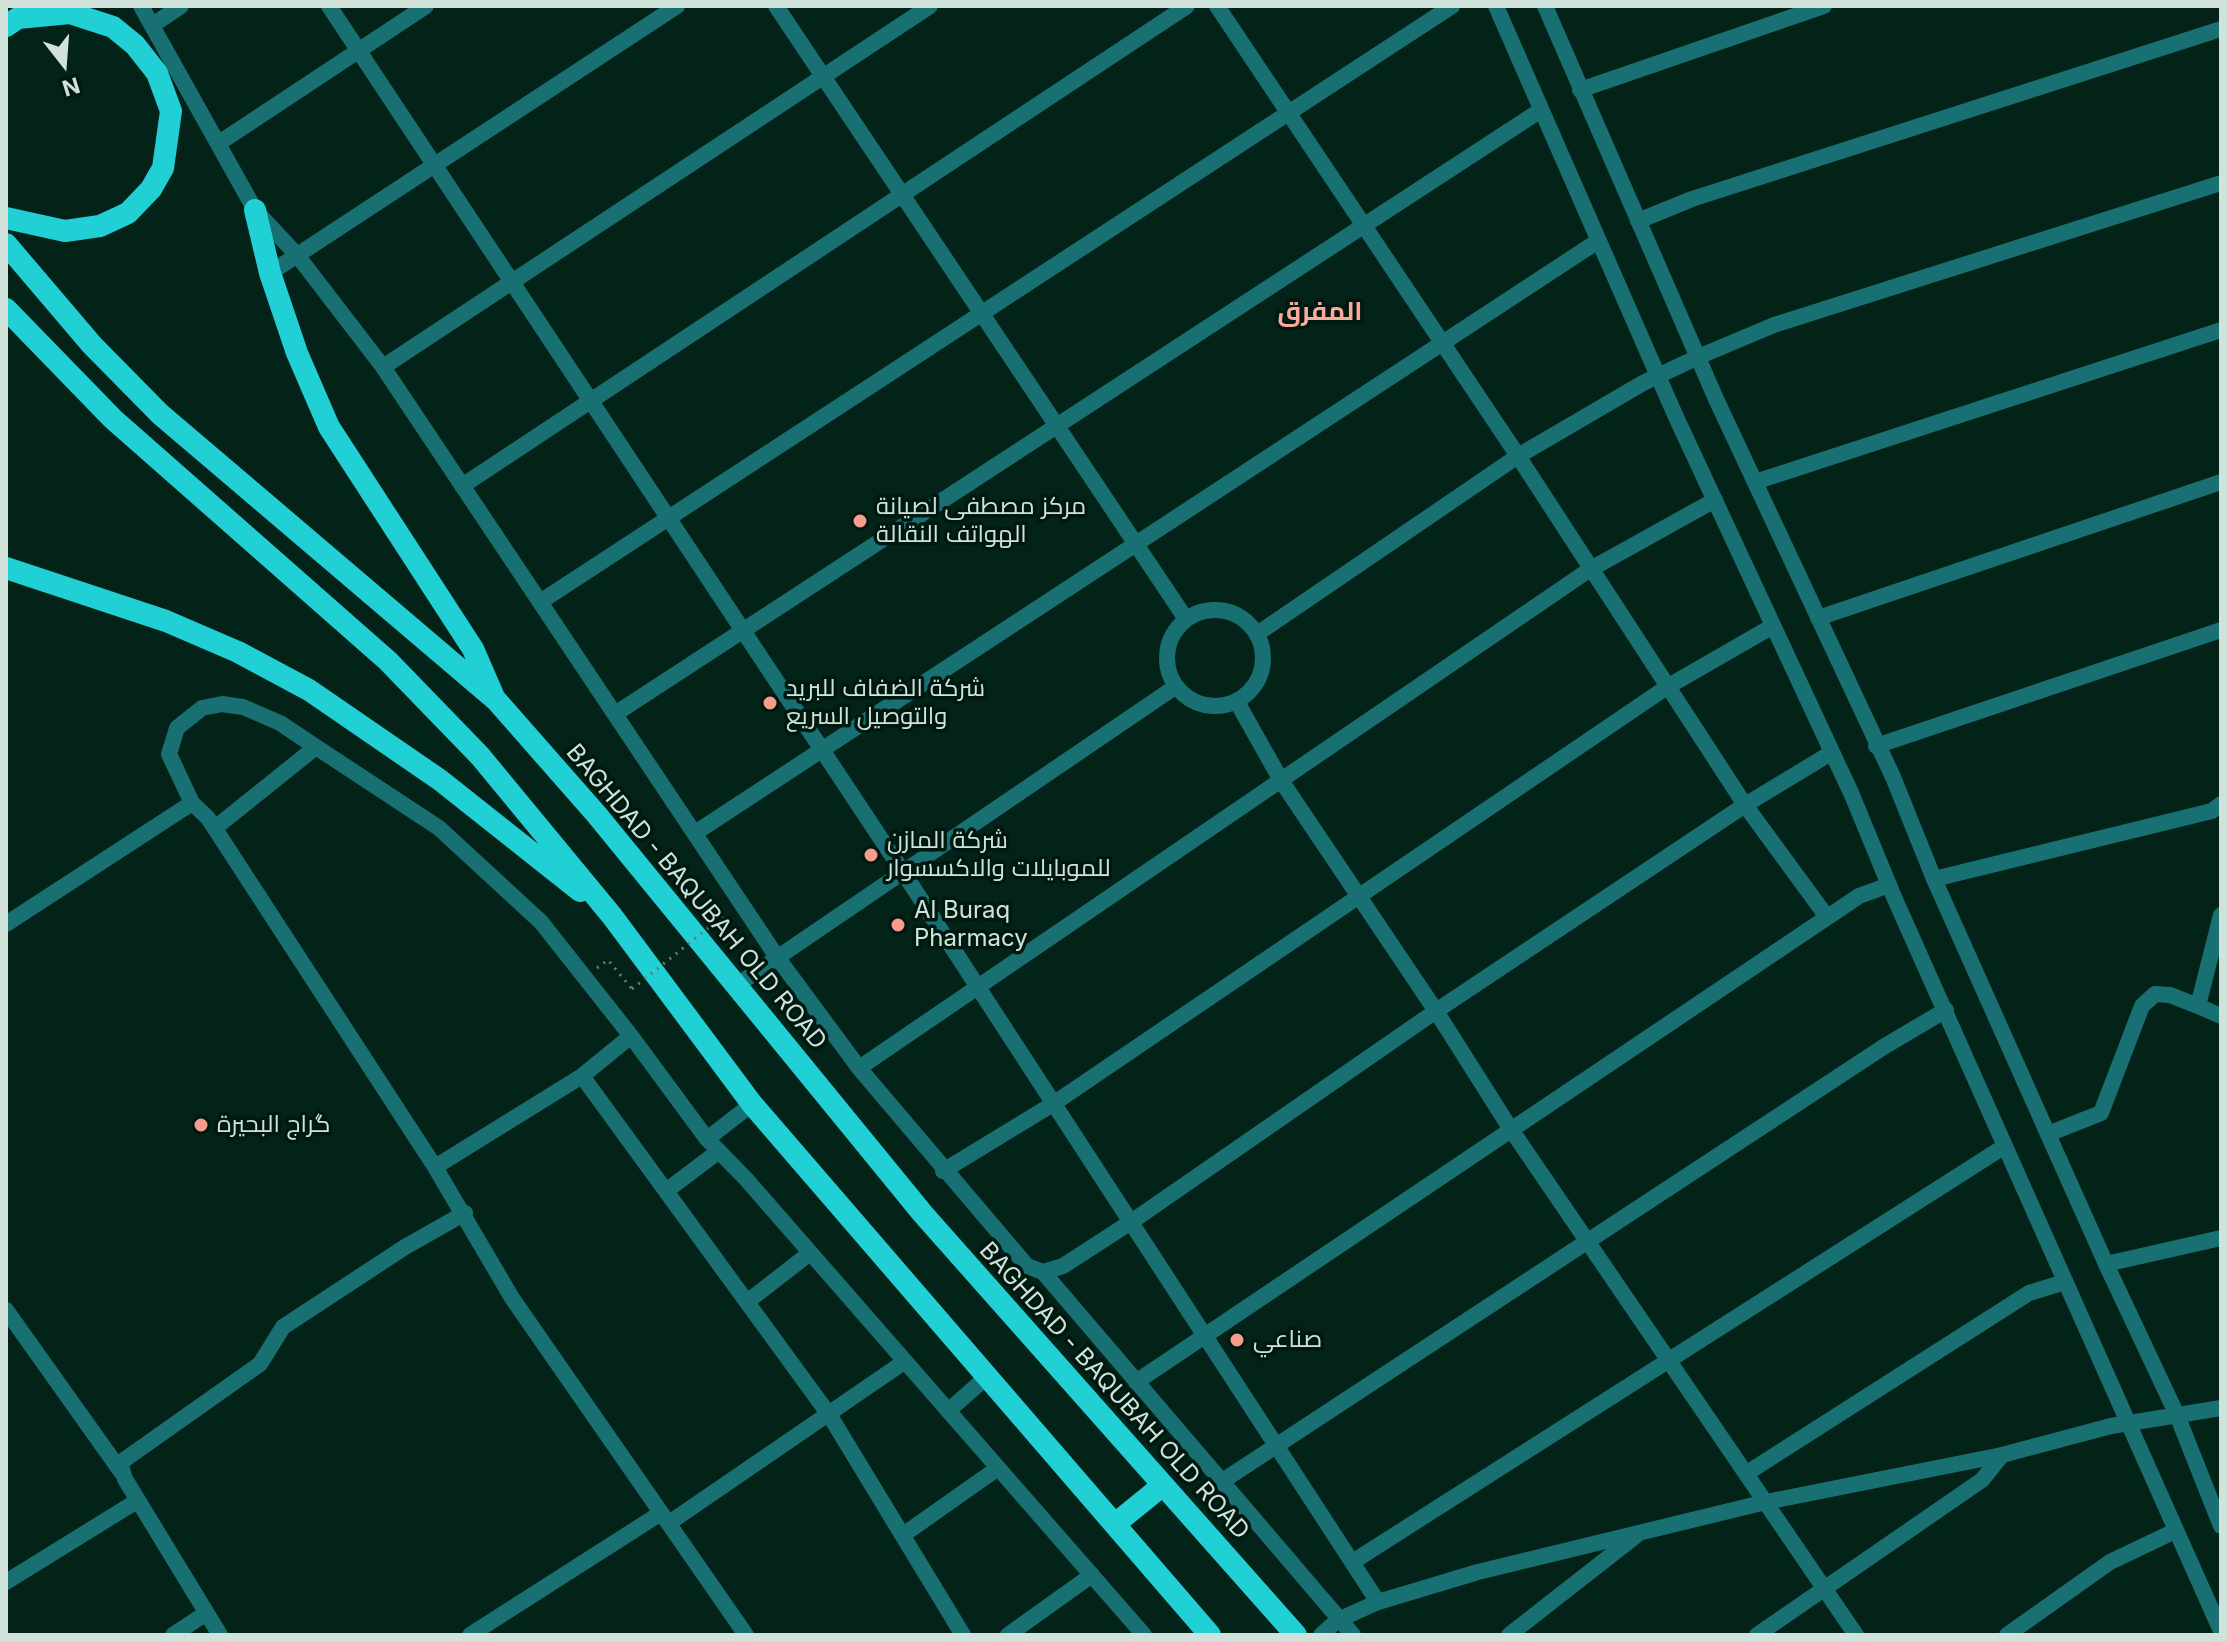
<!DOCTYPE html>
<meta charset="utf-8">
<style>
body{margin:0}
#map{position:relative;width:2227px;height:1641px;overflow:hidden;background:#032319;font-family:Inter,sans-serif}
canvas{display:block}
.frame{position:absolute;inset:0;border:8px solid #d1e2db;pointer-events:none}
.north{position:absolute;left:24px;top:24px;width:80px;height:80px;-webkit-text-stroke:6px #001910;paint-order:stroke;rotate:163deg;font-size:22px;font-weight:700;line-height:32px;text-align:center;color:#d1e2db}
.north::after{content:'';display:block;margin:auto;width:28px;height:36px;background:#d1e2db;clip-path:polygon(50% 0,100% 100%,50% 72%,0 100%)}
</style>
<div id="map">
<canvas width="2227" height="1641"></canvas>
<div class="frame"></div>
<div class="north">N</div>
</div>
<script>
const ctx = document.querySelector('canvas').getContext('2d');
ctx.lineJoin = 'round';
const shape = rows => new Path2D(rows.map(r => 'M' + r).join(''));
function strokePath(path, color, width, dash) { ctx.strokeStyle = color; ctx.lineWidth = width; ctx.lineCap = dash ? 'butt' : 'round'; ctx.setLineDash(dash || []); ctx.stroke(path); }
function label(font, color, halo, rows, align = 'center') {
  ctx.font = font + ' Inter,Cairo,sans-serif'; ctx.lineWidth = 7; ctx.setLineDash([]); ctx.textBaseline = 'middle'; ctx.strokeStyle = halo; ctx.fillStyle = color; for (const [text, x, y, turn = 0] of rows) {
    ctx.save(); ctx.translate(x, y); ctx.rotate((+turn || 0) * Math.PI / 180); ctx.textAlign = isNaN(turn) ? turn : align; if (halo) ctx.strokeText(text, 0, 0); ctx.fillText(text, 0, 0); ctx.restore();
  }
}
strokePath(shape([
 [722,917,739,941,744,936],
 [597,968,608,960,632,989]
]), '#657e76', 3, [2, 6]);
strokePath(shape([
 [141,6,255,210,297,255,383,367,777,957,859,1068,1027,1266,1043,1272,1353,1635],
 [329,6,903,872,1378,1602],
 [776,6,1186,619],
 [1217,6,1518,456,1745,805,1827,917],
 [154,24,181,6],
 [1580,90,1824,6],
 [219,143,426,6],
 [1638,221,1692,199,2221,29],
 [270,273,677,6],
 [383,367,930,6],
 [1755,482,2221,330],
 [462,486,1187,6],
 [540,602,1452,6],
 '1167 658a48 48 0 1 1 96 0a48 48 0 1 1-96 0Z',
 [1818,618,2221,482],
 [1257,634,1518,456,1643,383,1698,357,1774,325,2221,183],
 [1237,702,1282,782,1436,1011,1510,1128,1856,1635],
 [615,714,1541,110],
 [1876,746,2221,630],
 [316,747,439,828,541,922,631,1036],
 [192,803,169,754,177,728,202,708,222,704,243,707,280,723,316,747,215,828],
 [695,833,1598,241],
 [1934,879,2212,811,2221,804],
 [2221,915,2198,1006,2221,1016],
 [6,924,192,803,208,818,435,1167,512,1298,746,1635],
 [737,985,1175,687],
 [859,1068,1589,570,1715,500],
 [582,1076,631,1036,707,1139,746,1179,1144,1635],
 [2048,1134,2101,1113,2142,1006,2155,994,2170,995,2198,1006],
 [707,1139,752,1104],
 [435,1167,582,1076,830,1416,963,1635],
 [943,1171,1053,1104,1667,687,1773,626],
 [666,1191,719,1151],
 [2106,1264,2221,1238],
 [1043,1272,1063,1266,1131,1222,1436,1011,1745,805,1831,753],
 [747,1302,810,1253],
 [6,1310,122,1473],
 [1136,1382,1859,896,1889,885],
 [948,1411,989,1375],
 [1747,1473,2029,1293,2065,1282],
 [1221,1482,1885,1046,1946,1010],
 [669,1523,904,1362],
 [903,1535,998,1468],
 [1354,1561,2005,1146],
 [6,1582,137,1501],
 [173,1635,205,1614],
 [220,1635,125,1479,121,1466,124,1460,260,1364,283,1327,405,1247,465,1213],
 [470,1635,661,1513],
 [1008,1635,1092,1575],
 [1509,1635,1637,1535],
 [1757,1635,1982,1480,2002,1455],
 [2007,1635,2110,1562,2175,1531]
]), '#187072', 16);
strokePath(shape([
 [1496,6,1676,417,1852,795,1894,897,2221,1631],
 [1545,6,1716,399,1893,777,1934,879,2106,1264,2177,1415,2221,1526],
 [1321,1635,1338,1620,1378,1602,1478,1572,1766,1502,2002,1455,2111,1426,2221,1408]
]), '#187072', 16);
strokePath(shape([
 [6,26,18,18,70,13,113,27,135,45,157,73,171,111,163,168,151,189,128,213,100,226,65,231,6,218],
 [255,210,270,273,297,353,329,427,473,649,493,695],
 [6,244,92,345,160,414,496,700,597,815,923,1214,1296,1635],
 [6,309,113,419,388,661,480,756,612,916,752,1104,1210,1635],
 [6,568,166,621,238,652,309,690,440,780,580,891],
 [1115,1524,1163,1485]
]), '#20d0d5', 22);
strokePath(shape([
 [632,989,722,917]
]), '#657e76', 3, [2, 6]);
for (const [x, y, r, color] of [
 [860,521,8,"#f59d8d"],
 [770,703,8,"#f59d8d"],
 [871,855,8,"#f59d8d"],
 [898,925,8,"#f59d8d"],
 [201,1125,8,"#f59d8d"],
 [1237,1340,8,"#f59d8d"]
]) { const dot = new Path2D(); dot.arc(x, y, r, 0, 2 * Math.PI); ctx.fillStyle = color; ctx.fill(dot); strokePath(dot, '#001910', 3); }
label('24px', '#d1e2db', '#001910', [
 ["مركز مصطفى لصيانة",876,507],
 ["الهواتف النقالة",876,535],
 ["شركة الضفاف للبريد",786,689],
 ["والتوصيل السريع",786,717],
 ["شركة المازن",887,841],
 ["للموبايلات والاكسسوار",887,869],
 ["Al Buraq",914,911],
 ["Pharmacy",914,939],
 ["گراج البحيرة",217,1125],
 ["صناعي",1253,1340]
], 'left');
label('24px', '#d1e2db', '#001910', [
 ["BAGHDAD - BAQUBAH OLD ROAD",696,897,50],
 ["BAGHDAD - BAQUBAH OLD ROAD",1114,1391,48]
]);
label('bold 26px', '#fba99a', '#001910', [
 ["المفرق",1320,312]
]);
</script>
